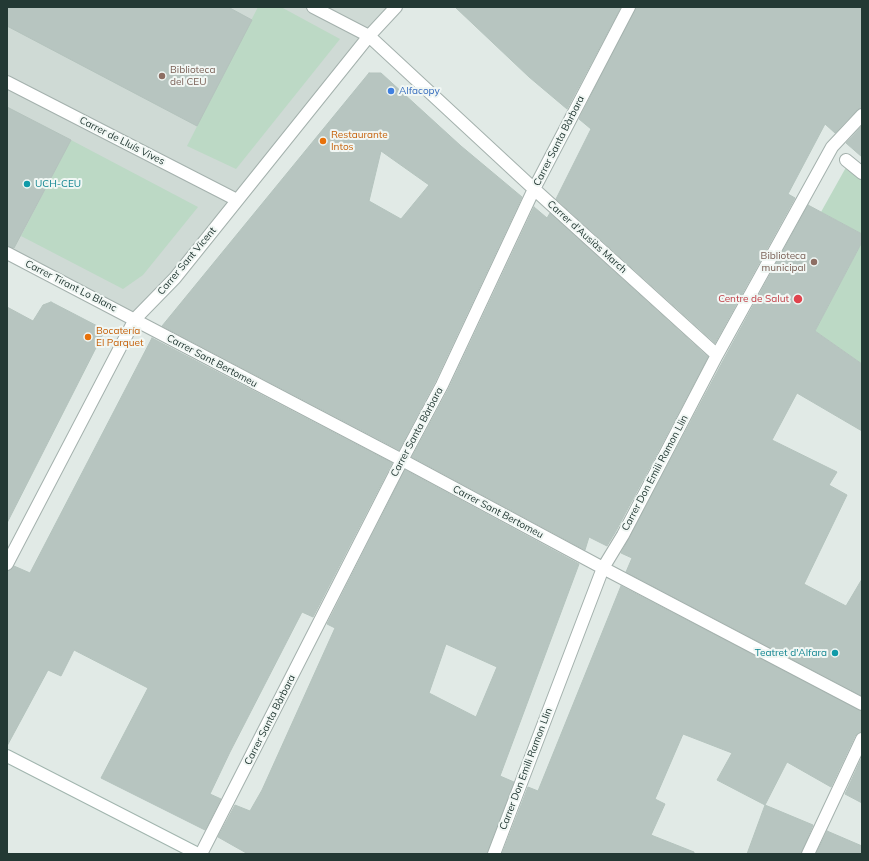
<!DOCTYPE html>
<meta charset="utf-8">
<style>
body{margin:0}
#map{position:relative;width:869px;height:861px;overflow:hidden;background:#e1eae6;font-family:Mulish,sans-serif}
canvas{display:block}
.frame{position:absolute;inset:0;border:8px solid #233934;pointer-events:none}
</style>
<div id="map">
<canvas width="869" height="861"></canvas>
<div class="frame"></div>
</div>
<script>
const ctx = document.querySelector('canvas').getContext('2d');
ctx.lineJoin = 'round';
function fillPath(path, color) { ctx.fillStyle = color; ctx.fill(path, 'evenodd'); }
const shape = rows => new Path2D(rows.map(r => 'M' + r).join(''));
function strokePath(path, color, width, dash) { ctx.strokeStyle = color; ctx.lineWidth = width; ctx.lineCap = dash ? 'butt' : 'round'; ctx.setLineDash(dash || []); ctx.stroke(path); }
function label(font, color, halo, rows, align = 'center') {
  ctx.font = font + ' Mulish,sans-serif'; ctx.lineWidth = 4; ctx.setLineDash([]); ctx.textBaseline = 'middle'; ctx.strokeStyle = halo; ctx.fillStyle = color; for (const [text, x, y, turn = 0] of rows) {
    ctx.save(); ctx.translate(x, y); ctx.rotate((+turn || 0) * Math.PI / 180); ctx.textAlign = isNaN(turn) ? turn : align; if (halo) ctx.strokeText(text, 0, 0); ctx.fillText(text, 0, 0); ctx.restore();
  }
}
fillPath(shape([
 [7,7,396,7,135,319,7,253]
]), '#cfdad5');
fillPath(shape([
 [258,7,281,7,340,39,236,169,187,146],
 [71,140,198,207,143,275,123,289,21,236],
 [849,162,862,173,862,234,821,212],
 [862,242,862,364,815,331]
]), '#bcd9c5');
const building = shape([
 [7,7,228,7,252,20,197,126,7,26,7,7],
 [455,7,621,7,567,109,529,77,455,7],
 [636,7,862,7,862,108,857,110,835,133,825,124,788,194,795,198,715,343,556,199,591,129,579,119,636,7],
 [369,73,381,73,461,146,522,197,435,382,399,450,162,326,369,73],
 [381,151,429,185,401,219,369,201,381,151],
 [7,107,71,140,14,248,7,246,7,107],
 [862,126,862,157,846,143,862,126],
 [808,205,862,234,862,242,815,331,862,364,862,431,797,393,772,440,837,472,829,485,847,495,804,584,846,606,862,579,862,696,626,572,632,558,621,553,724,359,808,205],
 [534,207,547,218,550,213,708,357,616,531,607,546,589,537,585,550,412,457,449,388,534,207],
 [51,302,105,330,7,523,7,307,33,321,43,305,51,302],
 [152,338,392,463,313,617,302,612,230,752,210,794,221,799,205,830,101,778,148,688,74,650,61,676,48,670,7,746,7,571,11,570,14,566,30,573,152,338],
 [405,470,579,564,500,776,514,782,487,854,248,854,218,837,235,805,250,811,262,790,335,628,327,624,405,470],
 [446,644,497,667,476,717,429,693,446,644],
 [621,586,862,711,862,732,858,733,855,736,831,787,787,762,765,805,717,780,732,753,683,734,655,799,665,804,651,835,694,852,694,854,502,854,528,787,538,791,621,586],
 [862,757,862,803,845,794,862,757],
 [765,805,813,825,801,854,747,854,765,805],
 [827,831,862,846,862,854,816,854,827,831]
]);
fillPath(building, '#b7c5c0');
strokePath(building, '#b4c3bd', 1);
const street = shape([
 [313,7,369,36,534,189,717,355],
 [7,82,237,200],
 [846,160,862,173],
 [7,253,402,460,603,568,862,704],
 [7,564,135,319,175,278,369,36,396,7],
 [201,854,402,460,442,385,534,189,629,7],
 [494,854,603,568,623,535,717,355,832,147,862,115],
 [808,854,862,739]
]);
const secondary = shape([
 [7,756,198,854]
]);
strokePath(street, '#a4b1ad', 14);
strokePath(secondary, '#a1b5ae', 14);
strokePath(street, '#fff', 12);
strokePath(secondary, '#fff', 12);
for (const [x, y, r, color] of [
 [162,76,4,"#8d6e63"],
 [391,91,4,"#3f7fe0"],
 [323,141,4,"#e8710a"],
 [27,184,4,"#0f9aa8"],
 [814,262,4,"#8d6e63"],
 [798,299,5,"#e0444e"],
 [88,337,4,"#e8710a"],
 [835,653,4,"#0f9aa8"]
]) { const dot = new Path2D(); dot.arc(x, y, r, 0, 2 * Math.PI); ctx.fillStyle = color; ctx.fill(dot); strokePath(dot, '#f1f7f4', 1.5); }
label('10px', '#785e54', '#f1f7f4', [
 ["Biblioteca",170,70],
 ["del CEU",170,82],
 ["Biblioteca",806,256,"right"],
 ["municipal",806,268,"right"]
], 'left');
label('10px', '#366cbe', '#f1f7f4', [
 ["Alfacopy",399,91]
], 'left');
label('10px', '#c56008', '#f1f7f4', [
 ["Restaurante",331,135],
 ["Intos",331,147],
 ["Bocatería",96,331],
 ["El Parquet",96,343]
], 'left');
label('10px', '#233934', '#f1f7f4', [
 ["Carrer de Lluís Vives",122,141,27],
 ["Carrer Santa Bàrbara",559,141,-63],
 ["Carrer d'Ausiàs March",587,237,42],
 ["Carrer Sant Vicent",187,261,-50],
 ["Carrer Tirant Lo Blanc",71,286,27],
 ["Carrer Sant Bertomeu",212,361,28],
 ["Carrer Santa Bàrbara",417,432,-62],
 ["Carrer Don Emili Ramon Llin",655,473,-62],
 ["Carrer Sant Bertomeu",498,512,28],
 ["Carrer Santa Bàrbara",270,720,-63],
 ["Carrer Don Emili Ramon Llin",526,769,-69]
]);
label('10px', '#0d838f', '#f1f7f4', [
 ["UCH-CEU",35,184],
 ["Teatret d'Alfara",827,653,"right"]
], 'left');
label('10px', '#be3a42', '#f1f7f4', [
 ["Centre de Salut",789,299]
], 'right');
</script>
